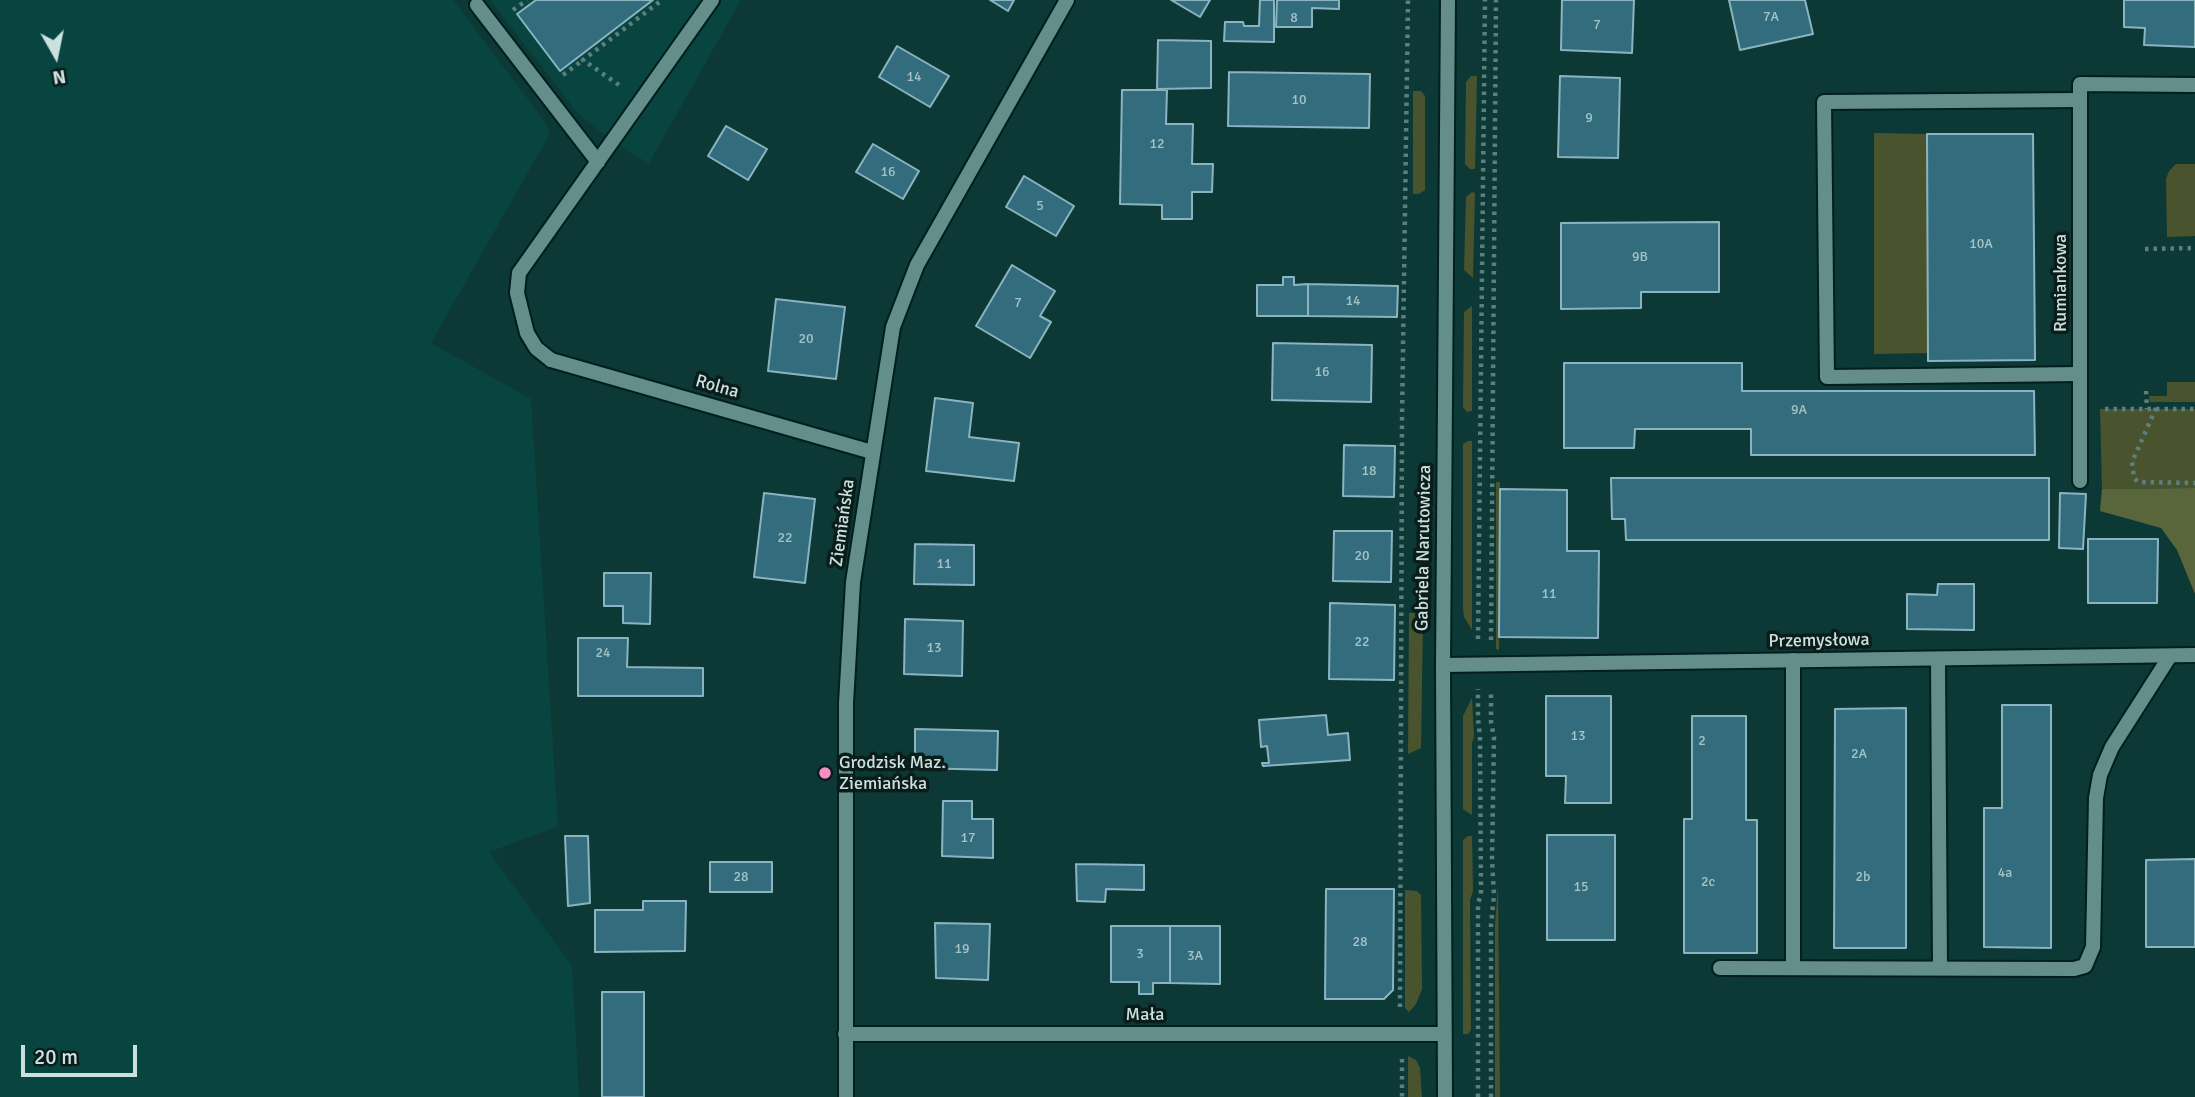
<!DOCTYPE html>
<meta charset="utf-8">
<style>
body{margin:0}
#map{position:relative;width:2195px;height:1097px;overflow:hidden;background:#0c3936;font-family:Signika,sans-serif}
canvas{display:block}
.north{position:absolute;left:21px;top:21px;width:70px;height:70px;-webkit-text-stroke:5px #0b1d1b;paint-order:stroke;rotate:171deg;font-size:19px;font-weight:700;line-height:28px;text-align:center;color:#cbe1df}
.north::after{content:'';display:block;margin:auto;width:24px;height:32px;background:#cbe1df;clip-path:polygon(50% 0,100% 100%,50% 72%,0 100%)}
.scale{position:absolute;left:21px;top:1045px;width:116px;height:32px;box-sizing:border-box;border:4px solid #cbe1df;border-top:0;padding-left:9px;font-size:21px;line-height:24px;white-space:nowrap;color:#cbe1df;-webkit-text-stroke:5px #0b1d1b;paint-order:stroke}
</style>
<div id="map">
<canvas width="2195" height="1097"></canvas>
<div class="north">N</div>
<div class="scale">20 m</div>
</div>
<script>
const ctx = document.querySelector('canvas').getContext('2d');
ctx.lineJoin = 'round';
function fillPath(path, color) { ctx.fillStyle = color; ctx.fill(path, 'evenodd'); }
const shape = rows => new Path2D(rows.map(r => 'M' + r).join(''));
function strokePath(path, color, width, dash) { ctx.strokeStyle = color; ctx.lineWidth = width; ctx.lineCap = dash ? 'butt' : 'round'; ctx.setLineDash(dash || []); ctx.stroke(path); }
function label(font, color, halo, rows, align = 'center') {
  ctx.font = font + ' Signika,sans-serif'; ctx.lineWidth = 7; ctx.setLineDash([]); ctx.textBaseline = 'middle'; ctx.strokeStyle = halo; ctx.fillStyle = color; for (const [text, x, y, turn = 0] of rows) {
    ctx.save(); ctx.translate(x, y); ctx.rotate((+turn || 0) * Math.PI / 180); ctx.textAlign = isNaN(turn) ? turn : align; if (halo) ctx.strokeText(text, 0, 0); ctx.fillText(text, 0, 0); ctx.restore();
  }
}
fillPath(shape([
 [0,0,453,0,543,119,550,133,431,343,531,399,558,826,489,852,572,966,579,1097,0,1097],
 [490,0,741,0,649,163,629,152,580,116]
]), '#084541');
fillPath(shape([
 [1471,76,1477,76,1475,169,1470,169,1465,164,1466,82],
 [1413,91,1421,91,1425,96,1425,190,1419,194,1413,194],
 [1874,133,1927,134,1928,353,1874,354],
 [2176,164,2195,164,2195,236,2167,237,2166,179,2169,171],
 [1472,192,1475,193,1473,278,1464,270,1466,197],
 [1472,306,1472,411,1467,412,1463,407,1464,312],
 [2167,382,2195,382,2195,402,2150,402,2149,396,2167,396],
 [2100,409,2195,409,2195,488,2102,489],
 [1468,441,1472,441,1472,630,1464,617,1463,608,1463,444],
 [1496,482,1500,482,1499,650,1496,649],
 [1409,613,1417,613,1423,619,1421,748,1408,754],
 [1472,698,1474,737,1472,743,1472,815,1463,809,1463,716],
 [1468,836,1472,836,1473,891,1470,900,1471,1030,1468,1034,1463,1034,1463,840],
 [1498,885,1500,1097,1495,1097,1495,926],
 [1405,890,1417,891,1421,895,1422,989,1416,1004,1409,1012,1405,1008],
 [1408,1056,1416,1060,1420,1068,1422,1097,1408,1097]
]), '#49542f');
fillPath(shape([
 [2195,488,2195,594,2177,550,2161,528,2100,511,2102,489]
]), '#59663b');
const building = shape([
 [536,0,653,0,560,71,517,14,536,0],
 [990,0,1014,0,1008,11,990,0],
 [1171,0,1210,0,1200,17,1171,0],
 [1260,0,1274,0,1274,42,1224,41,1225,22,1243,22,1244,26,1259,26,1260,0],
 [1277,0,1339,0,1339,9,1312,8,1312,27,1276,27,1277,0],
 [1562,0,1634,0,1632,53,1561,50,1562,0],
 [1729,0,1805,0,1813,34,1740,50,1729,0],
 [2124,0,2195,0,2195,47,2144,45,2145,28,2124,27,2124,0],
 [1158,40,1211,41,1211,88,1157,89,1158,40],
 [897,46,949,76,930,107,879,77,897,46],
 [1229,72,1370,74,1369,128,1228,126,1229,72],
 [1560,76,1620,78,1618,158,1558,157,1560,76],
 [1122,90,1167,90,1166,124,1193,124,1192,164,1213,164,1212,192,1192,192,1192,219,1162,219,1162,205,1120,204,1122,90],
 [726,126,767,149,748,180,708,156,726,126],
 [1927,134,2033,134,2035,360,1928,361,1927,134],
 [873,144,919,171,903,199,856,172,873,144],
 [1024,176,1074,206,1056,236,1006,207,1024,176],
 [1719,222,1719,292,1641,292,1641,308,1561,309,1561,223,1719,222],
 [1012,265,1055,291,1040,316,1051,322,1030,358,976,326,1012,265],
 [1283,277,1294,277,1294,285,1308,284,1308,316,1257,316,1257,285,1283,285,1283,277],
 [1308,284,1398,286,1397,317,1308,316,1308,284],
 [776,299,845,307,836,379,768,371,776,299],
 [1273,343,1372,345,1371,402,1272,400,1273,343],
 [1564,363,1742,363,1742,391,2034,391,2035,455,1751,455,1751,429,1635,429,1634,448,1564,448,1564,363],
 [935,398,973,403,969,437,1019,443,1014,481,926,471,935,398],
 [1344,445,1395,446,1394,497,1343,496,1344,445],
 [1611,478,2049,478,2049,540,1626,540,1625,519,1612,519,1611,478],
 [1500,489,1567,490,1567,551,1599,551,1598,638,1499,637,1500,489],
 [764,493,815,499,805,583,754,577,764,493],
 [2060,493,2086,494,2083,549,2059,548,2060,493],
 [1334,531,1392,531,1391,582,1333,581,1334,531],
 [2088,539,2158,539,2157,603,2088,603,2088,539],
 [915,544,974,545,974,585,914,584,915,544],
 [604,573,651,573,650,624,623,623,623,606,604,606,604,573],
 [1938,584,1974,584,1974,630,1907,629,1907,594,1937,595,1938,584],
 [1330,603,1395,605,1394,680,1329,679,1330,603],
 [905,619,963,621,962,676,904,674,905,619],
 [578,638,628,638,627,667,703,668,703,696,578,696,578,638],
 [1546,696,1611,696,1611,803,1565,803,1566,776,1546,776,1546,696],
 [2002,705,2051,705,2051,948,1984,947,1984,808,2002,808,2002,705],
 [1906,708,1906,948,1834,948,1835,709,1906,708],
 [1326,715,1328,735,1348,733,1350,760,1263,766,1262,763,1269,763,1267,746,1261,747,1259,720,1326,715],
 [1692,716,1746,716,1746,820,1757,820,1757,953,1684,953,1684,819,1692,819,1692,716],
 [915,729,998,731,997,770,915,768,915,729],
 [943,801,972,801,972,819,993,819,993,858,942,856,943,801],
 [1547,835,1615,835,1615,940,1547,940,1547,835],
 [565,836,588,836,590,903,568,906,565,836],
 [2195,859,2195,947,2146,947,2146,860,2195,859],
 [710,862,772,862,772,892,710,892,710,862],
 [1076,864,1144,865,1144,890,1106,889,1105,902,1077,901,1076,864],
 [1326,889,1394,889,1393,990,1384,999,1325,999,1326,889],
 [643,901,686,901,685,951,595,952,595,910,643,910,643,901],
 [935,923,990,924,988,980,936,978,935,923],
 [1111,926,1170,926,1170,983,1153,983,1153,994,1139,994,1139,982,1111,982,1111,926],
 [1170,926,1220,926,1220,984,1170,983,1170,926],
 [602,992,644,992,644,1097,602,1097,602,992]
]);
fillPath(building, '#326c7d');
strokePath(building, '#8bb4c1', 2);
const service = shape([
 [477,5,598,162],
 [2080,100,1824,102,1827,377,2080,374],
 [551,360,536,348,527,333,517,293,519,273,712,0],
 [1938,659,1940,968],
 [1793,660,1793,968],
 [1720,968,2074,969,2085,966,2093,947,2096,798,2100,775,2112,747,2170,656]
]);
const minor = shape([
 [551,360,872,452],
 [2080,481,2080,84,2195,85],
 [1443,665,2195,655],
 [845,1034,1445,1034],
 [846,1097,846,703,853,582,893,327,917,265,1067,0],
 [1445,1097,1443,665,1448,0]
]);
strokePath(service, '#001f1d', 18);
strokePath(minor, '#001f1d', 18);
strokePath(shape([
 [513,10,527,0],
 [563,75,583,60],
 [619,85,583,60,662,0],
 [2145,249,2195,248],
 [2146,391,2147,409],
 [2156,408,2132,462,2134,478,2138,482,2195,483],
 [2105,409,2195,409],
 [1478,639,1485,0],
 [1491,640,1496,0],
 [1400,1007,1402,419,1408,0],
 [1402,1059,1402,1097],
 [1478,1097,1478,903,1481,895,1480,736,1478,719,1478,689],
 [1491,1097,1491,925,1494,895,1492,860,1494,737,1491,722,1491,690]
]), '#5c7f7d', 4.5, [3.5, 5]);
strokePath(service, '#638e8a', 14);
strokePath(minor, '#638e8a', 14);
for (const [x, y, r, color] of [
 [825,773,7,"#fb8fc5"]
]) { const dot = new Path2D(); dot.arc(x, y, r, 0, 2 * Math.PI); ctx.fillStyle = color; ctx.fill(dot); strokePath(dot, '#0b1d1b', 2.5); }
label('14px', '#a5c4c6', null, [
 ["7A",1771,17],
 ["8",1294,18],
 ["7",1597,25],
 ["14",914,77],
 ["10",1299,100],
 ["9",1589,118],
 ["12",1157,144],
 ["16",888,172],
 ["5",1040,206],
 ["10A",1981,244],
 ["9B",1640,257],
 ["14",1353,301],
 ["7",1018,303],
 ["20",806,339],
 ["16",1322,372],
 ["9A",1799,410],
 ["18",1369,471],
 ["22",785,538],
 ["20",1362,556],
 ["11",944,564],
 ["11",1549,594],
 ["22",1362,642],
 ["13",934,648],
 ["24",603,653],
 ["13",1578,736],
 ["2",1702,741],
 ["2A",1859,754],
 ["17",968,838],
 ["4a",2005,873],
 ["28",741,877],
 ["2b",1863,877],
 ["2c",1708,882],
 ["15",1581,887],
 ["28",1360,942],
 ["19",962,949],
 ["3",1140,954],
 ["3A",1195,956]
]);
label('18px', '#cbe1df', '#0b1d1b', [
 ["Rumiankowa",2061,283,-90],
 ["Rolna",717,387,16],
 ["Ziemiańska",843,523,-82],
 ["Gabriela Narutowicza",1424,548,-89],
 ["Przemysłowa",1819,641,-1],
 ["Mała",1145,1015]
]);
label('18px', '#cbe1df', '#0b1d1b', [
 ["Grodzisk Maz.",839,763],
 ["Ziemiańska",839,784]
], 'left');
</script>
